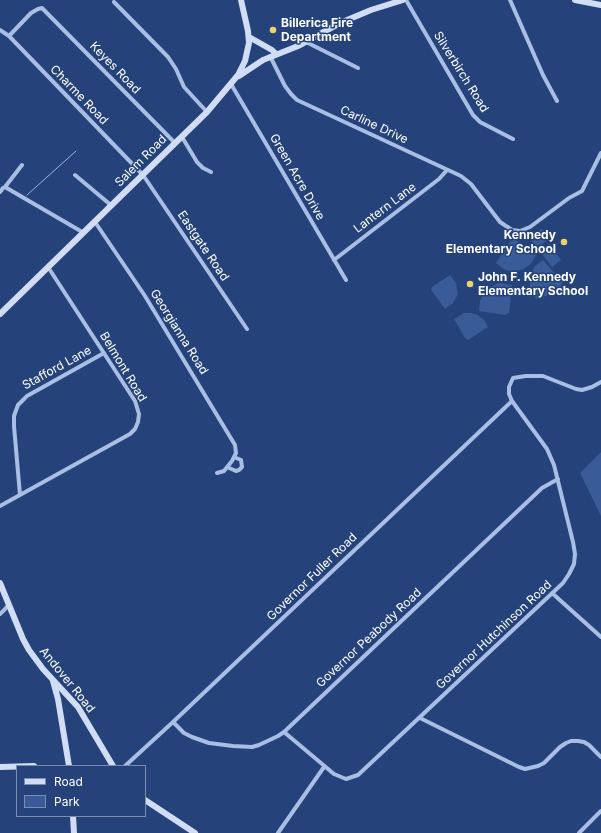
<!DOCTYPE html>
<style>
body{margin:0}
#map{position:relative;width:601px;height:833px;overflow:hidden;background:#25437a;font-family:Inter,sans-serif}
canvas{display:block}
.legend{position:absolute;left:16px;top:765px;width:130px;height:52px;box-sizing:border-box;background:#25437a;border:1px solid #7c8eaf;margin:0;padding:5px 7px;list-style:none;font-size:12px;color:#fff}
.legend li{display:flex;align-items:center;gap:8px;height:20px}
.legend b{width:20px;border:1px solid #7c8eaf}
</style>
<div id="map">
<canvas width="601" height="833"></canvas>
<ul class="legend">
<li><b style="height:5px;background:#d1ddf4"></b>Road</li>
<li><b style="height:11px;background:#395b97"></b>Park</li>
</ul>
</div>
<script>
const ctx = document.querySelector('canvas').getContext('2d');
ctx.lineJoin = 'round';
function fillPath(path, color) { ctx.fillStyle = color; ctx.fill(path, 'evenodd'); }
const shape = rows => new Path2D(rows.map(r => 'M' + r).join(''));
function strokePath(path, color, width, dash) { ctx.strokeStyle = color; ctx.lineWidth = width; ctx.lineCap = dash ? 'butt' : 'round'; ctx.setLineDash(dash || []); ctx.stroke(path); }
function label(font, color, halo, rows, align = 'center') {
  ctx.font = font + ' Inter,sans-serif'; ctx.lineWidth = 3; ctx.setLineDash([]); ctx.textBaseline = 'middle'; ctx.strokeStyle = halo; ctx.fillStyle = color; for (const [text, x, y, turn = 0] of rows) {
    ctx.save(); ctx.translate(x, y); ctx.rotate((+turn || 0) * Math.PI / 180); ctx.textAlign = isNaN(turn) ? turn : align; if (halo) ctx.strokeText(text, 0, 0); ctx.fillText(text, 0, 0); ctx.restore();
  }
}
fillPath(shape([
 [541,229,547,236,546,241,537,248,529,238],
 [512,239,515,239,537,254,531,264,522,270,509,271,502,268,496,263],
 [549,244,561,260,552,267,540,251],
 [543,260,562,282,561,286,546,296,536,299,530,288,530,277,534,267],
 [450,275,456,283,458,294,453,303,445,309,431,290,432,287],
 [499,283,512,285,509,313,505,315,479,311,480,301,484,293,490,287],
 [464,313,471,313,478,315,484,320,488,327,468,340,465,338,454,319],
 [601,452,601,516,580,473]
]), '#395b97');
strokePath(shape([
 [27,195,76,151]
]), '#9cb7e4', 1);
strokePath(shape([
 [406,0,473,115,480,122,513,139],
 [510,0,543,75,557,101],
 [114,2,168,57,176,69,184,87,207,112],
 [0,30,9,36,143,175,247,329],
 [9,36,31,13,38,9,42,8,175,143],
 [306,42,358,68],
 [270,56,285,86,291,94,297,100,461,176,471,184,500,222,512,230,520,231,530,227,569,198,582,191,601,153],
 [231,84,346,280],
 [182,137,197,162,203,168,211,172],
 [75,175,112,206],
 [5,187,84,233],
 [0,192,3,188,5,187,22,165],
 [95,222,145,296,235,445,236,453,232,461,224,471,217,473],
 [334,260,439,179,447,170],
 [227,467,236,471,239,470,242,467,241,460,234,457],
 [20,495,14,426,14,416,18,405,27,396,104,353],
 [0,506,130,434,135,429,138,422,139,414,135,401,48,267],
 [552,593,601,637],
 [0,614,9,605],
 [420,718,519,767,525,769,538,766,544,763,560,747,566,743,571,741,578,741,584,742,589,745,601,757],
 [173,722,184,733,192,737,209,743,233,746,252,747,259,745,278,736,284,732,542,488,558,479],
 [284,732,334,774,346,779,358,775,563,583,569,574,574,564,575,554,573,542,554,465,547,449,512,401,509,394,509,387,513,378,526,376,543,376,576,389,582,390,592,387,601,382],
 [125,766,173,722,512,401],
 [278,833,324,767],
 [579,833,601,811]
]), '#a8bee4', 4);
strokePath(shape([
 [575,0,601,5],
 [249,37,272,50,276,54],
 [239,76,263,60,298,46,340,23,371,10,403,0],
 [0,314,207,112,238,75,245,61,249,43,248,31,241,0],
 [0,583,23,639,29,650,43,669,78,707,113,766],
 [53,681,58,699,69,766],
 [0,767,34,766],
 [145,800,195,833],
 [73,816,74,833]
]), '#d1ddf4', 6);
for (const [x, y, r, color] of [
 [273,30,4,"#edd36d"],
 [564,242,4,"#edd36d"],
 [470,284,4,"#edd36d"]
]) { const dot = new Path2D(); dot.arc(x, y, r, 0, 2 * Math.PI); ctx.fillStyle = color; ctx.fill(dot); strokePath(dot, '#25437a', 1.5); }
label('bold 12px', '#fff', '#25437a', [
 ["Billerica Fire",281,23],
 ["Department",281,37],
 ["Kennedy",556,235,"right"],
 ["Elementary School",556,249,"right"],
 ["John F. Kennedy",478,277],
 ["Elementary School",478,291]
], 'left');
label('12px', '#fff', '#25437a', [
 ["Keyes Road",115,68,46],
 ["Silverbirch Road",461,72,58],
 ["Charme Road",79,95,46],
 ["Carline Drive",374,125,25],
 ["Salem Road",141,161,-45],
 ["Green Acre Drive",297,177,60],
 ["Lantern Lane",385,208,-37],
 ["Eastgate Road",203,246,56],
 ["Georgianna Road",179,332,58],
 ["Belmont Road",123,367,59],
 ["Stafford Lane",57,368,-29],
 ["Governor Fuller Road",312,577,-44],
 ["Governor Hutchinson Road",494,635,-43],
 ["Governor Peabody Road",369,638,-43],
 ["Andover Road",67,680,51]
]);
</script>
